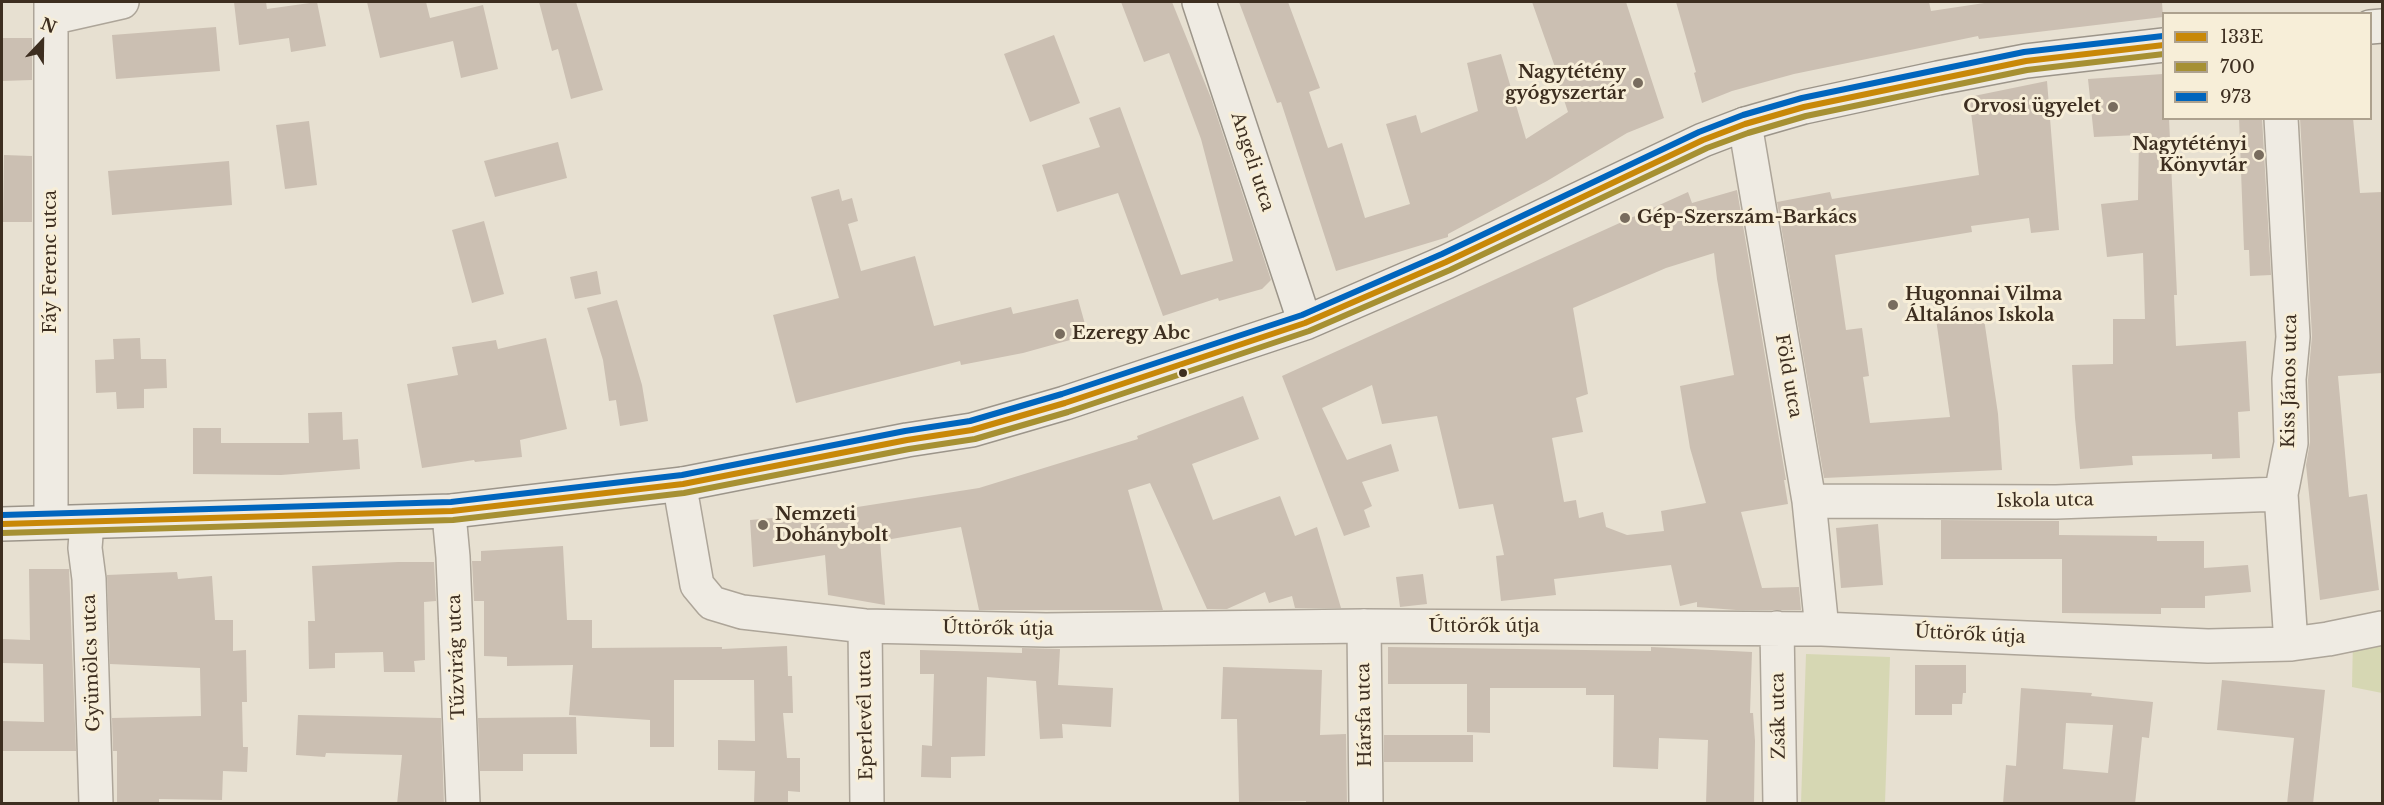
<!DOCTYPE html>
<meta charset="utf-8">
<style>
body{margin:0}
#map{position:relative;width:2384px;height:805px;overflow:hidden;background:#e7e0d1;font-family:"Libre Baskerville",serif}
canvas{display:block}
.frame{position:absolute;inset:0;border:3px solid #3d2e20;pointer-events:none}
.legend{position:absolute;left:2162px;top:12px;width:210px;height:108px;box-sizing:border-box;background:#f7eed8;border:2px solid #ada18e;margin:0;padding:8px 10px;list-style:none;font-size:18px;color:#3d2e20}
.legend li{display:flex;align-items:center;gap:12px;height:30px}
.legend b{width:30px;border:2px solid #ada18e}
.north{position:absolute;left:12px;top:12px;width:60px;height:60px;-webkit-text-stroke:4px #f7eed8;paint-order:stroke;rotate:22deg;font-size:16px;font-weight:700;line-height:24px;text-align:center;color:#3d2e20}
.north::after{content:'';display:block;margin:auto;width:21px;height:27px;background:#3d2e20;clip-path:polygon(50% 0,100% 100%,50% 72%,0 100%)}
</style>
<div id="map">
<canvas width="2384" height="805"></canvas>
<div class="frame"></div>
<ul class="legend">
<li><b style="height:8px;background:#c88808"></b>133E</li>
<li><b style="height:8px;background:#a69033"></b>700</li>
<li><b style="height:8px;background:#0065bd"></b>973</li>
</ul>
<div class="north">N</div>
</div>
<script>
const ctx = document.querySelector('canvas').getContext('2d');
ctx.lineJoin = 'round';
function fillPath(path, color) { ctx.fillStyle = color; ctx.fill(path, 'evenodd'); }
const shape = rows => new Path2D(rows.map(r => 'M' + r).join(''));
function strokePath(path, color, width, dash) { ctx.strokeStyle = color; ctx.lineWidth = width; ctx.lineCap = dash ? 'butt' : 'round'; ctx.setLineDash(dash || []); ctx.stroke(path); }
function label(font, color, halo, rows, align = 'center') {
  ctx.font = font + ' "Libre Baskerville",serif'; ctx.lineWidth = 6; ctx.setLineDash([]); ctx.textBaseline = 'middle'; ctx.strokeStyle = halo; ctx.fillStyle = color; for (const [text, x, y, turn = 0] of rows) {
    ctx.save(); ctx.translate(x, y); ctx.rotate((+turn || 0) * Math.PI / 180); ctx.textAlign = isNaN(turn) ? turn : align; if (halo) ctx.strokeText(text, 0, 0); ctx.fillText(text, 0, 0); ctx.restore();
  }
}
fillPath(shape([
 [2382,633,2382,696,2382,693,2352,687,2353,639],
 [1806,654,1890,657,1885,803,1801,803]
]), '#d6d7b3');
fillPath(shape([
 [234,2,266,2,267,9,317,2,326,46,291,52,289,38,239,45],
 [367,2,426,2,430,18,483,5,498,69,461,78,453,41,380,58],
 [539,2,576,2,603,90,571,99,558,49,552,51],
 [1121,2,1172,2,1211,98,1271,280,1262,289,1219,301,1218,298,1163,316,1118,193,1057,212,1042,165,1100,147,1089,118,1120,107,1181,275,1233,261,1201,139,1169,53,1144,62],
 [1239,2,1288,2,1320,88,1309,92,1328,148,1342,143,1365,218,1410,204,1386,124,1416,115,1421,133,1478,111,1467,63,1501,54,1526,139,1568,112,1554,70,1556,70,1532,2,1626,2,1664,118,1627,133,1547,181,1448,234,1448,237,1336,271,1281,102,1277,103],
 [1676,2,1929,2,1931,11,1991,2,2162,2,2163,17,1979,39,1978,36,1794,74,1732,91,1702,103,1694,73,1696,72],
 [216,27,220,71,116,79,112,35],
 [1054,35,1080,103,1030,122,1004,54],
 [2,38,32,38,32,80,2,81],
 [2163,74,2163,118,2169,118,2177,295,2174,295,2176,346,2246,341,2250,411,2238,412,2240,458,2212,459,2212,454,2132,456,2133,465,2080,469,2075,418,2072,365,2113,364,2113,319,2145,319,2143,253,2107,257,2101,204,2138,200,2139,135,2094,137,2088,79],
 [2047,81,2059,230,2031,233,2029,218,1971,226,1972,232,1835,255,1846,330,1862,328,1869,376,1863,377,1870,423,1950,417,1936,319,1983,312,1998,414,2002,470,1824,478,1777,202,1830,192,1832,199,1979,175,1969,97],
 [2239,118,2262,118,2271,275,2250,276,2249,250,2244,250],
 [2300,118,2353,118,2360,193,2382,192,2382,373,2338,376,2349,497,2367,494,2379,590,2320,600,2306,465,2310,442,2308,380,2312,336],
 [309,121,317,185,285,189,276,125],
 [558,142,567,178,495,197,484,161],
 [4,155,32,156,32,222,3,222],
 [229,161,232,205,112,215,108,171],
 [839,189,842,201,852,198,858,221,848,224,861,271,915,256,934,326,1011,307,1013,314,1078,299,1088,335,1023,353,961,365,960,361,796,403,773,315,839,298,811,197],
 [1737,190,1786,480,1784,480,1788,504,1741,512,1762,588,1799,587,1801,610,1736,610,1697,607,1697,602,1680,606,1671,565,1554,579,1556,595,1501,601,1496,556,1504,555,1493,504,1459,509,1437,416,1382,424,1372,385,1322,408,1347,460,1391,444,1399,471,1362,482,1372,506,1364,510,1370,527,1344,536,1282,376,1688,192,1692,203],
 [1714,253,1717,279,1734,375,1680,386,1690,448,1706,503,1661,511,1664,531,1627,535,1606,527,1603,512,1579,518,1576,500,1564,502,1552,438,1583,432,1576,398,1588,394,1573,308,1666,268],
 [484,221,504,294,472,303,452,230],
 [597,271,601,294,575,299,570,277],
 [617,300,642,385,648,421,620,426,616,400,609,401,603,360,587,308],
 [140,338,141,359,166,359,167,388,144,389,144,408,117,409,116,392,96,393,95,360,114,359,113,339],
 [546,338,567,429,520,440,522,457,475,462,474,460,422,468,407,384,458,375,452,347,496,340,498,349],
 [1243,396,1259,439,1192,464,1213,520,1280,496,1295,536,1317,527,1341,608,1295,608,1292,596,1269,603,1265,592,1227,609,1207,609,1150,483,1128,490,1163,610,979,610,961,527,880,541,885,605,828,595,825,555,753,567,750,520,806,515,979,488,1138,439,1137,436],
 [342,412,343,440,358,439,360,469,281,475,193,474,193,428,221,428,221,443,309,443,308,413],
 [1941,520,2059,521,2059,535,2157,536,2157,541,2204,541,2204,568,2248,565,2251,592,2205,596,2205,608,2161,608,2161,614,2062,613,2062,559,1941,559],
 [1878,524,1883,585,1841,588,1836,528],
 [563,546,567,620,592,620,592,648,722,647,722,649,787,646,788,676,792,676,793,713,783,713,787,758,800,758,800,792,788,791,788,804,754,804,755,771,718,770,718,740,755,741,754,680,674,680,674,747,650,747,650,720,569,715,573,665,507,666,507,657,484,656,484,601,474,601,472,561,481,561,481,551],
 [398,562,434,562,436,601,424,602,425,660,414,661,415,672,384,672,383,652,335,653,335,668,309,669,308,621,315,621,312,566],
 [29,569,69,569,76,751,2,751,2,721,44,722,43,664,2,663,2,639,30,640],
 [177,572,178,579,212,576,215,620,233,620,233,651,246,650,247,702,242,702,243,747,248,747,247,772,223,771,222,800,159,799,159,802,117,803,117,751,113,751,112,718,201,716,200,668,110,664,107,575],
 [1423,574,1427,604,1400,607,1396,577],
 [1388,647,1651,651,1651,647,1752,652,1750,713,1753,713,1755,741,1754,804,1706,804,1708,740,1659,738,1658,769,1613,767,1614,695,1586,695,1586,688,1490,688,1490,733,1467,732,1467,684,1388,684],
 [1022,648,1060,649,1058,685,1113,688,1111,727,1062,724,1063,738,1040,739,1036,681,987,677,985,756,951,757,951,778,921,777,922,745,932,746,934,674,920,674,920,650,1022,653],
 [1915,665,1966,665,1966,693,1963,693,1962,704,1952,704,1952,715,1915,715],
 [1223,667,1322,670,1320,735,1346,734,1347,804,1306,804,1306,801,1239,802,1237,719,1221,719],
 [2222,680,2325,690,2313,804,2287,804,2294,738,2217,730],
 [2021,688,2092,693,2091,696,2153,702,2149,738,2142,737,2135,804,2003,804,2006,765,2016,766],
 [2066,723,2113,725,2108,773,2063,769],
 [298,715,441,718,444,804,397,804,402,755,326,753,325,757,296,755],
 [576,717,577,754,523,754,523,771,480,771,478,718],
 [1384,735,1473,735,1473,762,1384,762]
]), '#cbbfb2');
const street = shape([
 [51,18,122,2],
 [2281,118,2293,337,2289,379,2291,443,2281,494,2291,644],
 [1745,124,1809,501,1822,629],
 [683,484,682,499,697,585,712,603,742,612,865,626,1046,630,1364,626,1822,629,2208,646,2291,644,2328,639,2382,628],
 [1809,501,2056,502,2281,494],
 [452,511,450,525,453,557,463,804],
 [51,522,51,2],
 [87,522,85,548,89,579,96,804],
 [865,626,867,804],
 [1364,626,1366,804],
 [1777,628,1780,804]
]);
const secondary = shape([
 [1199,2,1305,323],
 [2370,27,2382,26],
 [2,524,452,511,683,484,907,440,972,430,1065,403,1305,323,1446,262,1703,140,1745,124,1804,107,1938,78,2026,61,2164,45]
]);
strokePath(street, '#ada599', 36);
strokePath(secondary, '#9c958a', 36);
strokePath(street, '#efebe3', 33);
strokePath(secondary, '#efebe3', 33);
strokePath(shape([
 [2,524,452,511,683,484,907,440,972,430,1065,403,1305,323,1446,262,1703,140,1745,124,1804,107,2026,61,2164,45]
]), '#c88808', 6);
strokePath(shape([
 [2,533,453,520,684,493,909,449,975,439,1068,412,1309,331,1450,270,1707,148,1748,133,1806,116,2027,70,2164,54]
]), '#a69033', 6);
strokePath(shape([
 [2,515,451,502,682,475,905,431,970,421,1062,394,1302,315,1442,254,1699,132,1743,115,1802,98,2024,52,2163,36]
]), '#0065bd', 6);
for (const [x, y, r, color] of [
 [1638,83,6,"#786c5e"],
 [2113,107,6,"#786c5e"],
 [2259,155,6,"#786c5e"],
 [1625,218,6,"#786c5e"],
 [1893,305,6,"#786c5e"],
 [1060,334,6,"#786c5e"],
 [1183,373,5,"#3d2e20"],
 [763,525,6,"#786c5e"]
]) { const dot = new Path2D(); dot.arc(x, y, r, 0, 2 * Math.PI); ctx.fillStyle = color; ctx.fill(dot); strokePath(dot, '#f7eed8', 2); }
label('bold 18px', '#3d2e20', '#f7eed8', [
 ["Nagytétény",1626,73,"right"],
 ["gyógyszertár",1626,94,"right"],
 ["Orvosi ügyelet",2101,107,"right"],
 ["Nagytétényi",2247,145,"right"],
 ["Könyvtár",2247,166,"right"],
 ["Gép-Szerszám-Barkács",1637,218],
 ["Hugonnai Vilma",1905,295],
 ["Általános Iskola",1905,316],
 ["Ezeregy Abc",1072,334],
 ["Nemzeti",775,515],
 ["Dohánybolt",775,536]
], 'left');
label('18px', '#3d2e20', '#f7eed8', [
 ["Angeli utca",1252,162,72],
 ["Fáy Ferenc utca",51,262,-90],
 ["Föld utca",1788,376,80],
 ["Kiss János utca",2290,381,-89],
 ["Iskola utca",2045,501,-1],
 ["Úttörők útja",1484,627],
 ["Úttörők útja",998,629,1],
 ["Úttörők útja",1970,635,3],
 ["Tűzvirág utca",457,657,-92],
 ["Gyümölcs utca",92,663,-92],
 ["Eperlevél utca",866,715,-91],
 ["Hársfa utca",1365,715,-91],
 ["Zsák utca",1779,716,-91]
]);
</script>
